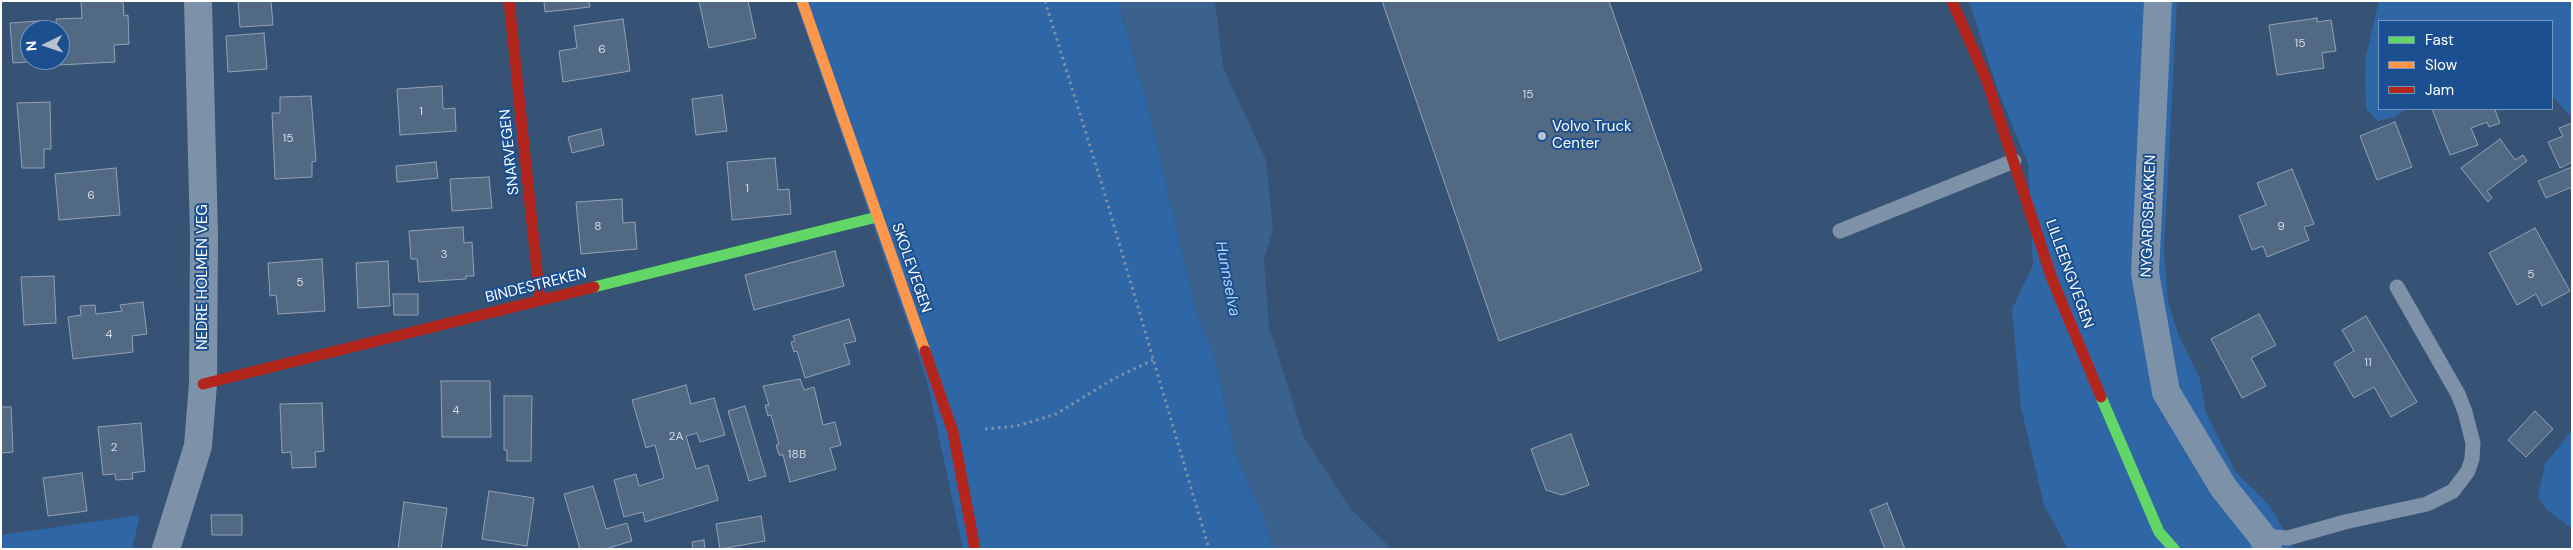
<!DOCTYPE html>
<style>
body{margin:0}
#map{position:relative;width:2573px;height:550px;overflow:hidden;background:#365274;font-family:"DM Sans",sans-serif}
canvas{display:block}
.frame{position:absolute;inset:0;border:2px solid #fff;pointer-events:none}
.legend{position:absolute;left:2378px;top:20px;width:175px;height:90px;box-sizing:border-box;background:#1b4f8f;border:1px solid #7695bc;margin:0;padding:6px 9px;list-style:none;font-size:15px;color:#fff}
.legend li{display:flex;align-items:center;gap:10px;height:25px}
.legend b{width:25px;border:1px solid #7695bc}
.north{position:absolute;left:20px;top:20px;width:50px;height:50px;box-sizing:border-box;background:#1b4f8f;border:1px solid #7695bc;border-radius:50%;rotate:266deg;font-size:14px;font-weight:700;line-height:20px;text-align:center;color:#fff}
.north::after{content:'';display:block;margin:auto;width:18px;height:22px;background:#b9c2ce;clip-path:polygon(50% 0,100% 100%,50% 72%,0 100%)}
</style>
<div id="map">
<canvas width="2573" height="550"></canvas>
<div class="frame"></div>
<ul class="legend">
<li><b style="height:6px;background:#63d668"></b>Fast</li>
<li><b style="height:6px;background:#ff974d"></b>Slow</li>
<li><b style="height:6px;background:#b3261e"></b>Jam</li>
</ul>
<div class="north">N</div>
</div>
<script>
const ctx = document.querySelector('canvas').getContext('2d');
ctx.lineJoin = 'round';
function fillPath(path, color) { ctx.fillStyle = color; ctx.fill(path, 'evenodd'); }
const shape = rows => new Path2D(rows.map(r => 'M' + r).join(''));
function strokePath(path, color, width, dash) { ctx.strokeStyle = color; ctx.lineWidth = width; ctx.lineCap = dash ? 'butt' : 'round'; ctx.setLineDash(dash || []); ctx.stroke(path); }
function label(font, color, halo, rows, align = 'center') {
  ctx.font = font + ' "DM Sans",sans-serif'; ctx.lineWidth = 4; ctx.setLineDash([]); ctx.textBaseline = 'middle'; ctx.strokeStyle = halo; ctx.fillStyle = color; for (const [text, x, y, turn = 0] of rows) {
    ctx.save(); ctx.translate(x, y); ctx.rotate((+turn || 0) * Math.PI / 180); ctx.textAlign = isNaN(turn) ? turn : align; if (halo) ctx.strokeText(text, 0, 0); ctx.fillText(text, 0, 0); ctx.restore();
  }
}
fillPath(shape([
 [795,1,1118,1,1149,111,1196,311,1215,359,1236,455,1264,518,1273,549,963,549,927,381],
 [1969,1,2177,1,2164,251,2168,301,2178,334,2200,379,2206,412,2235,471,2270,506,2294,549,2068,549,2044,505,2021,408,2012,309,2033,265,2028,164,1997,88],
 [2379,1,2572,1,2572,118,2552,96,2552,21,2379,21,2379,109,2406,109,2394,117,2378,121,2366,109,2365,60],
 [2572,430,2572,529,2547,510,2538,496,2545,464],
 [140,515,132,549,1,549,1,535]
]), '#2f66a5');
fillPath(shape([
 [1118,1,1215,1,1223,67,1266,160,1273,229,1264,260,1269,326,1304,438,1350,508,1392,549,1273,549,1264,518,1236,455,1215,359,1196,311,1149,111]
]), '#3b618d');
const building = shape([
 [81,1,123,1,124,16,128,15,129,44,114,45,115,62,59,65,60,30,57,30,56,19,82,18,81,1],
 [238,1,271,1,273,25,240,27,238,1],
 [544,1,589,1,590,7,545,12,544,1],
 [699,1,748,1,756,38,709,48,699,1],
 [1382,1,1609,1,1702,270,1499,341,1382,1],
 [2317,18,2317,22,2331,20,2336,51,2322,53,2324,68,2277,75,2269,25,2317,18],
 [623,19,630,71,563,82,559,51,577,48,574,26,623,19],
 [39,21,40,30,30,30,30,60,42,61,13,63,10,23,39,21],
 [264,33,267,69,228,72,226,36,264,33],
 [442,86,443,109,455,108,456,131,400,135,397,89,442,86],
 [722,95,727,131,696,135,692,99,722,95],
 [311,96,316,161,312,162,312,177,275,179,272,113,280,113,280,97,311,96],
 [50,102,51,149,44,149,44,168,22,168,17,103,50,102],
 [2432,109,2499,109,2495,110,2500,123,2489,127,2487,122,2471,128,2478,145,2450,155,2432,109],
 [2395,122,2412,167,2377,180,2360,136,2395,122],
 [2572,123,2572,162,2560,168,2548,142,2563,136,2559,128,2572,123],
 [601,129,604,145,572,153,568,137,601,129],
 [2500,139,2515,160,2523,155,2527,161,2487,191,2492,198,2488,202,2461,168,2500,139],
 [775,158,778,190,789,189,791,214,732,220,727,162,775,158],
 [436,162,438,178,397,182,396,166,436,162],
 [2572,167,2572,187,2546,198,2538,181,2572,167],
 [116,168,120,215,59,220,55,174,116,168],
 [2292,169,2314,224,2304,227,2309,240,2267,257,2263,246,2252,250,2239,216,2266,205,2257,183,2292,169],
 [489,177,492,208,452,211,450,179,489,177],
 [622,199,623,223,635,222,637,249,581,254,576,202,622,199],
 [463,227,464,243,472,242,474,276,466,276,466,279,419,282,417,259,411,259,409,231,463,227],
 [2535,228,2570,291,2542,306,2536,294,2517,305,2489,253,2535,228],
 [835,251,844,286,754,310,745,275,835,251],
 [322,259,325,311,278,314,276,295,270,296,268,263,322,259],
 [388,261,390,306,358,308,356,263,388,261],
 [54,276,56,323,24,325,21,277,54,276],
 [393,294,418,294,418,315,394,315,393,294],
 [143,302,147,334,132,336,133,352,73,359,68,317,81,315,80,306,95,305,96,314,122,311,120,305,143,302],
 [2259,314,2276,345,2251,358,2266,386,2242,398,2211,339,2259,314],
 [2366,316,2417,402,2391,417,2374,387,2354,398,2334,363,2354,351,2342,330,2366,316],
 [849,319,856,341,844,344,850,364,805,378,797,351,794,352,791,342,795,341,793,336,849,319],
 [800,379,804,390,814,387,823,425,835,422,841,445,830,448,836,469,790,482,783,455,779,455,776,445,779,444,771,415,768,416,765,405,769,405,763,386,800,379],
 [441,381,490,381,491,437,442,437,441,381],
 [686,385,691,404,714,398,725,435,700,442,697,433,686,436,696,469,708,465,718,500,645,522,643,512,624,517,614,480,636,474,639,486,664,478,655,445,646,448,632,400,686,385],
 [504,396,532,396,531,461,507,461,507,450,504,450,504,396],
 [322,403,324,451,315,452,316,467,292,468,291,452,282,453,280,404,322,403],
 [745,406,766,476,749,481,728,411,745,406],
 [1,407,11,407,13,452,1,453,1,407],
 [2535,411,2553,429,2526,457,2508,440,2535,411],
 [141,423,145,471,132,473,133,479,116,480,115,474,103,475,98,427,141,423],
 [1571,434,1589,485,1562,495,1546,490,1531,449,1571,434],
 [82,473,87,511,48,516,43,478,82,473],
 [593,486,606,529,627,523,632,541,605,549,580,549,564,494,593,486],
 [489,491,534,498,527,546,482,539,489,491],
 [404,502,447,508,441,549,398,549,404,502],
 [1887,503,1905,549,1885,549,1870,510,1887,503],
 [211,515,242,515,242,535,212,535,211,515],
 [761,516,765,541,720,549,716,524,761,516],
 [704,540,705,549,693,549,692,542,704,540]
]);
fillPath(building, '#526984');
strokePath(building, '#92a2b6', 1);
strokePath(shape([
 [1045,1,1102,185,1209,549],
 [985,429,1017,426,1056,414,1115,378,1153,360]
]), '#7d92a8', 3, [2.5, 4]);
strokePath(shape([
 [1840,231,2014,161],
 [2262,536,2288,538,2345,522,2427,504,2453,491,2468,471,2472,459,2473,443,2465,412,2458,394,2397,287]
]), '#7d92a8', 15);
strokePath(shape([
 [2158,1,2145,273,2166,392,2223,487,2262,536,2268,549],
 [166,549,198,446,203,384,204,235,198,1]
]), '#7d92a8', 28);
strokePath(shape([
 [594,287,877,217],
 [2101,397,2159,532,2174,549]
]), '#63d668', 11);
strokePath(shape([
 [802,1,925,351]
]), '#ff974d', 11);
strokePath(shape([
 [509,1,540,300],
 [1952,1,1987,81,2052,279,2101,397],
 [925,351,953,432,975,549],
 [203,384,594,287]
]), '#b3261e', 11);
for (const [x, y, r, color] of [
 [1542,136,5,"#b9c2ce"]
]) { const dot = new Path2D(); dot.arc(x, y, r, 0, 2 * Math.PI); ctx.fillStyle = color; ctx.fill(dot); strokePath(dot, '#1b4f8f', 2); }
label('12px', '#d4dae0', null, [
 ["15",2300,44],
 ["6",602,50],
 ["15",1528,95],
 ["1",421,112],
 ["15",288,139],
 ["1",747,189],
 ["6",91,196],
 ["8",598,227],
 ["9",2281,227],
 ["3",444,255],
 ["5",2531,275],
 ["5",300,283],
 ["4",109,335],
 ["11",2368,363],
 ["4",456,411],
 ["2A",676,437],
 ["2",114,448],
 ["18B",797,455]
]);
label('15px', '#fff', '#1b4f8f', [
 ["Volvo Truck",1552,127],
 ["Center",1552,144]
], 'left');
label('15px', '#fff', '#1b4f8f', [
 ["SNARVEGEN",510,152,-96],
 ["NYGARDSBAKKEN",2149,216,-88],
 ["SKOLEVEGEN",911,268,71],
 ["LILLEENGVEGEN",2069,274,70],
 ["NEDRE HOLMEN VEG",203,277,-90],
 ["BINDESTREKEN",536,286,-14]
]);
label('italic 16px', '#b5d3f5', '#1b4f8f', [
 ["Hunnselva",1227,279,79]
]);
</script>
